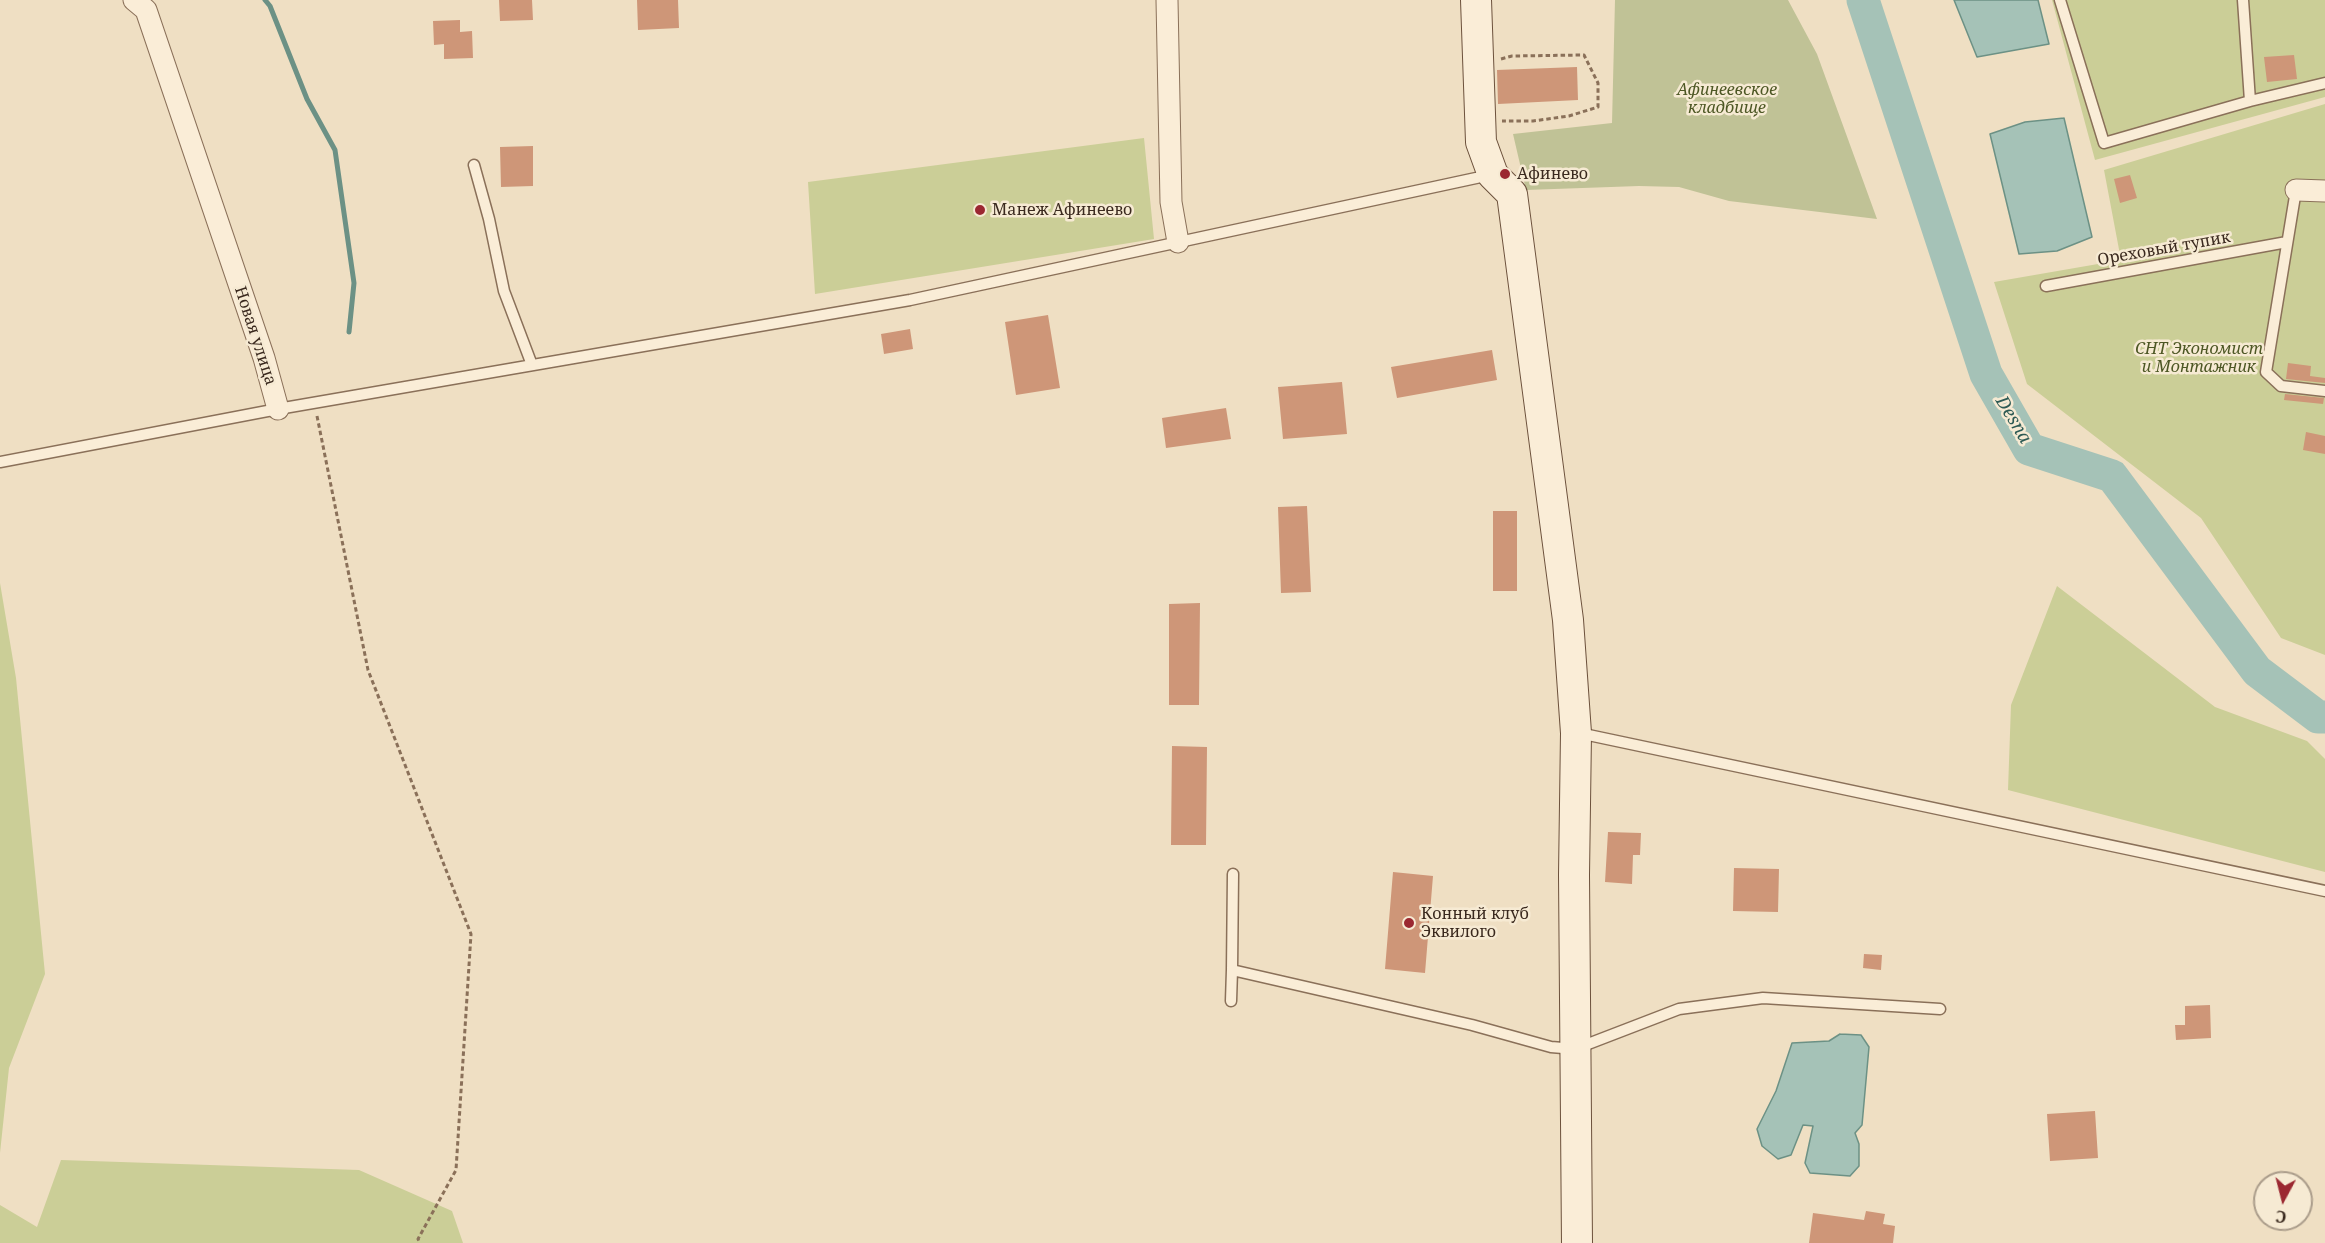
<!DOCTYPE html>
<meta charset="utf-8">
<style>
body{margin:0}
#map{position:relative;width:2325px;height:1243px;overflow:hidden;background:#efdfc3;font-family:"Noto Serif",serif}
canvas{display:block}
.north{position:absolute;left:2253px;top:1171px;width:60px;height:60px;box-sizing:border-box;background:#f6ead3;border:2px solid #ab9d8b;border-radius:50%;rotate:187deg;font-size:16px;font-weight:700;line-height:24px;text-align:center;color:#3a291e}
.north::after{content:'';display:block;margin:auto;width:21px;height:27px;background:#9b2831;clip-path:polygon(50% 0,100% 100%,50% 72%,0 100%)}
</style>
<div id="map">
<canvas width="2325" height="1243"></canvas>
<div class="north">С</div>
</div>
<script>
const ctx = document.querySelector('canvas').getContext('2d');
ctx.lineJoin = 'round';
function fillPath(path, color) { ctx.fillStyle = color; ctx.fill(path, 'evenodd'); }
const shape = rows => new Path2D(rows.map(r => 'M' + r).join(''));
function strokePath(path, color, width, dash) { ctx.strokeStyle = color; ctx.lineWidth = width; ctx.lineCap = dash ? 'butt' : 'round'; ctx.setLineDash(dash || []); ctx.stroke(path); }
function label(font, color, halo, rows, align = 'center') {
  ctx.font = font + ' "Noto Serif",serif'; ctx.lineWidth = 5; ctx.setLineDash([]); ctx.textBaseline = 'middle'; ctx.strokeStyle = halo; ctx.fillStyle = color; for (const [text, x, y, turn = 0] of rows) {
    ctx.save(); ctx.translate(x, y); ctx.rotate((+turn || 0) * Math.PI / 180); ctx.textAlign = isNaN(turn) ? turn : align; if (halo) ctx.strokeText(text, 0, 0); ctx.fillText(text, 0, 0); ctx.restore();
  }
}
fillPath(shape([
 [2052,0,2325,0,2325,97,2095,160],
 [2325,104,2325,655,2281,638,2201,518,2027,384,1994,282,2121,260,2104,170],
 [1144,138,1154,239,815,294,808,182],
 [0,583,16,678,45,974,9,1068,0,1153],
 [2057,586,2215,707,2307,741,2325,759,2325,872,2008,790,2011,705],
 [61,1160,359,1170,452,1211,463,1243,0,1243,0,1205,37,1227]
]), '#cbce97');
fillPath(shape([
 [1615,0,1788,0,1817,54,1877,219,1729,201,1679,187,1639,186,1526,190,1513,134,1612,123]
]), '#c0c296');
const water = shape([
 [1954,0,2038,0,2049,44,1977,57,1954,0],
 [2064,118,2092,237,2057,251,2019,254,1990,134,2025,122,2064,118],
 [1840,1034,1861,1035,1869,1047,1862,1125,1855,1133,1859,1144,1859,1166,1850,1176,1810,1173,1805,1163,1813,1126,1803,1125,1791,1155,1778,1159,1762,1146,1757,1129,1776,1091,1792,1043,1829,1041,1840,1034]
]);
fillPath(water, '#a5c2b7');
strokePath(water, '#6c9185', 1.5);
strokePath(shape([
 [265,0,270,6,307,99,335,150,354,283,349,332]
]), '#6c9185', 5);
strokePath(shape([
 [1863,0,1986,374,2029,449,2112,476,2257,671,2318,717,2325,717]
]), '#a5c2b7', 33);
fillPath(shape([
 [499,0,532,0,533,20,500,21],
 [637,0,678,0,679,28,638,30],
 [460,20,460,32,472,31,473,58,444,59,444,44,434,45,433,21],
 [2294,55,2297,79,2267,82,2264,57],
 [1577,67,1578,100,1498,104,1497,70],
 [533,146,533,186,501,187,500,147],
 [2130,175,2137,198,2120,203,2114,179],
 [1048,315,1060,388,1016,395,1005,322],
 [910,329,913,349,884,354,881,334],
 [1492,350,1497,380,1397,398,1391,367],
 [2288,363,2311,366,2310,376,2325,378,2325,383,2286,379],
 [1342,382,1347,434,1283,439,1278,387],
 [2285,394,2324,398,2323,404,2284,400],
 [1226,408,1231,439,1166,448,1162,418],
 [2306,432,2325,436,2325,454,2303,450],
 [1307,506,1311,592,1281,593,1278,507],
 [1493,511,1517,511,1517,591,1493,591],
 [1200,603,1199,705,1169,705,1169,604],
 [1172,746,1207,747,1206,845,1171,845],
 [1608,832,1641,833,1640,855,1633,855,1632,884,1605,882],
 [1734,868,1779,869,1778,912,1733,911],
 [1393,872,1433,876,1425,973,1385,969],
 [1864,954,1882,955,1881,970,1863,968],
 [2210,1005,2211,1038,2176,1040,2175,1025,2185,1025,2185,1006],
 [2095,1111,2098,1158,2050,1161,2047,1114],
 [1866,1211,1885,1214,1883,1224,1895,1226,1893,1243,1809,1243,1813,1213,1864,1220]
]), '#ce9678');
const lane = shape([
 [2060,0,2104,143,2250,101,2243,0],
 [2250,101,2325,83],
 [474,165,489,219,504,291,532,365],
 [2296,190,2266,372,2281,386,2325,391],
 [2046,286,2287,242],
 [0,462,278,409,910,300,1490,175],
 [1579,733,2325,891],
 [1232,970,1233,874],
 [1231,1001,1232,970,1472,1025,1551,1047,1575,1049,1679,1009,1763,998,1940,1009]
]);
const street = shape([
 [134,0,146,10,264,358,278,409],
 [1167,0,1171,202,1178,242],
 [2296,190,2325,191]
]);
const secondary = shape([
 [1476,0,1481,142,1493,175,1512,194,1568,620,1576,733,1574,875,1577,1243]
]);
strokePath(lane, '#8a7059', 13);
strokePath(street, '#8a7059', 23);
strokePath(secondary, '#6c513c', 32);
strokePath(shape([
 [1501,59,1512,56,1584,55,1598,83,1598,107,1569,116,1533,121,1502,121],
 [317,416,368,670,471,934,456,1170,418,1239,420,1243]
]), '#8a7059', 3, [4.5, 3]);
strokePath(lane, '#faedd7', 10);
strokePath(street, '#faedd7', 21);
strokePath(secondary, '#faedd7', 30);
for (const [x, y, r, color] of [
 [1505,174,6,"#9b2831"],
 [980,210,6,"#9b2831"],
 [1409,923,6,"#9b2831"]
]) { const dot = new Path2D(); dot.arc(x, y, r, 0, 2 * Math.PI); ctx.fillStyle = color; ctx.fill(dot); strokePath(dot, '#f6ead3', 2); }
label('italic 16px', '#4d5724', '#f6ead3', [
 ["Афинеевское",1727,90],
 ["кладбище",1727,108],
 ["СНТ Экономист",2199,349],
 ["и Монтажник",2199,367]
]);
label('16px', '#3a291e', '#f6ead3', [
 ["Афинево",1517,174],
 ["Манеж Афинеево",992,210],
 ["Конный клуб",1421,914],
 ["Эквилого",1421,932]
], 'left');
label('16px', '#3a291e', '#f6ead3', [
 ["Ореховый тупик",2164,249,-10],
 ["Новая улица",255,336,72]
]);
label('italic 18px', '#2d5a54', '#f6ead3', [
 ["Desna",2013,420,59]
]);
</script>
